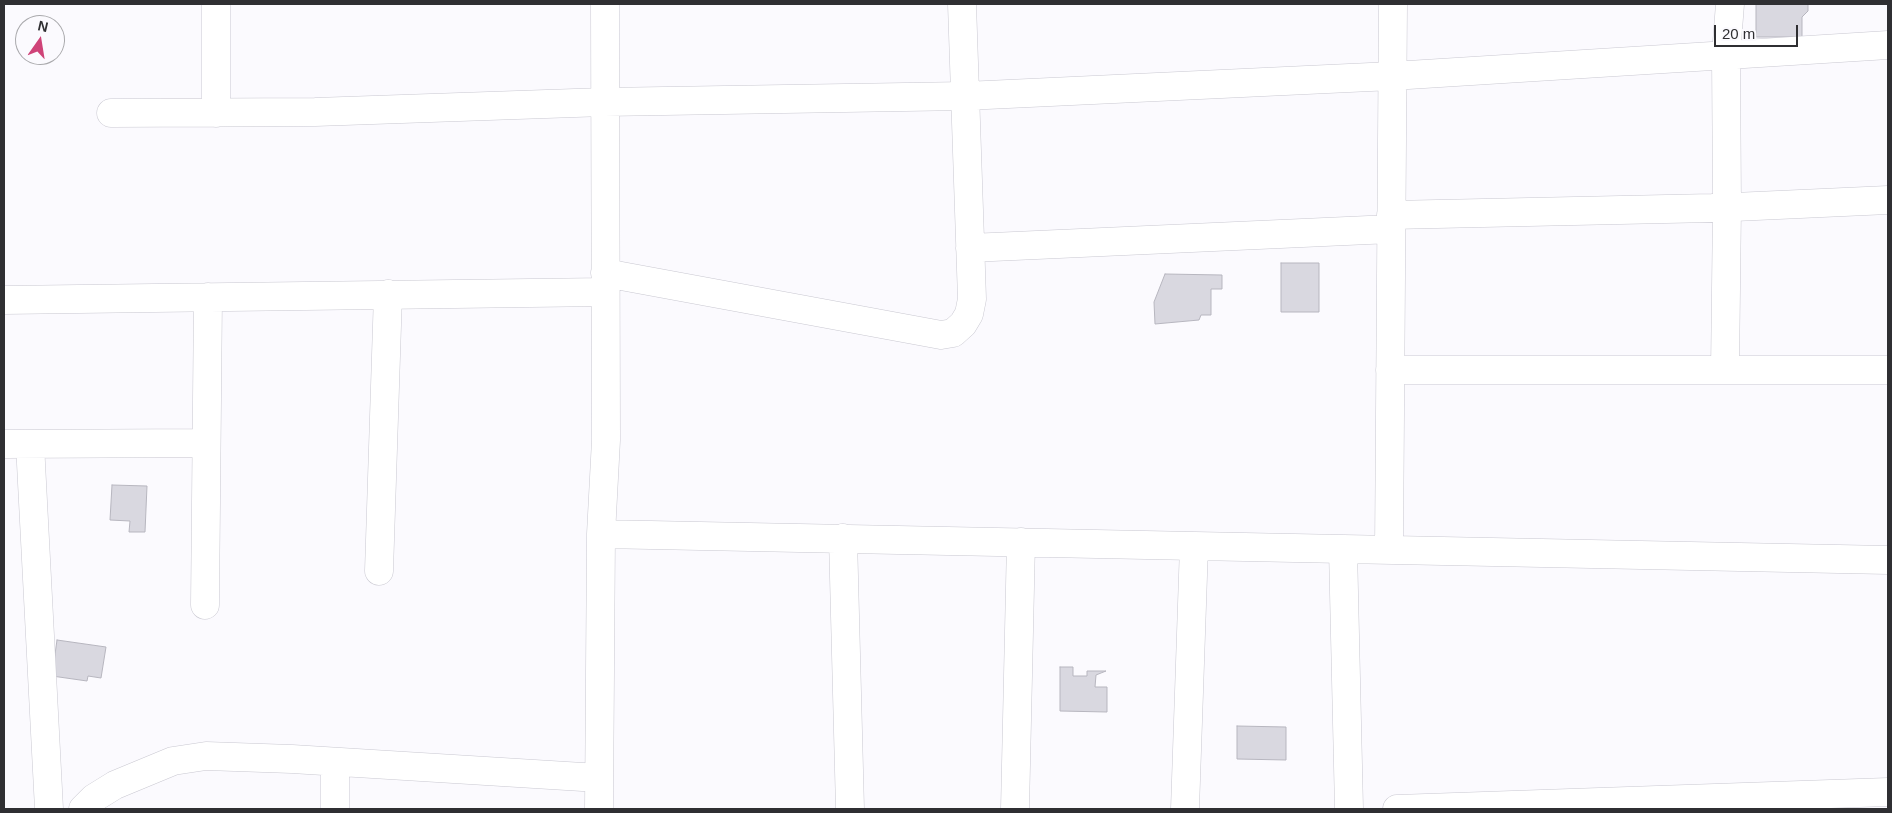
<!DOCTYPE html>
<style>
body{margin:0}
#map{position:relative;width:1892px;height:813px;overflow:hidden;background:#fbfafe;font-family:Arial,sans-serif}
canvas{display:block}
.frame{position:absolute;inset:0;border:5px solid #2f2f32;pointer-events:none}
.north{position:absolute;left:15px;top:15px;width:50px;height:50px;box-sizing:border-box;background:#fbfafe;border:1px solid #a9a9ac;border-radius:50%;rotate:13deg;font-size:14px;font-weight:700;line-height:20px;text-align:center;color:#2f2f32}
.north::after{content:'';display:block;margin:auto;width:18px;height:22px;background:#cf4378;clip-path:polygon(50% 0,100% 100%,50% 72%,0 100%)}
.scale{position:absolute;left:1714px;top:25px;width:84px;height:22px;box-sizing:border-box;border:2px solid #2f2f32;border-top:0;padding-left:6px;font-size:15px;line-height:18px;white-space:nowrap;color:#2f2f32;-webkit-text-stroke:4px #fbfafe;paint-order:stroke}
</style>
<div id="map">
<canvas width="1892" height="813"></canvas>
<div class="frame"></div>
<div class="north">N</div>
<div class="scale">20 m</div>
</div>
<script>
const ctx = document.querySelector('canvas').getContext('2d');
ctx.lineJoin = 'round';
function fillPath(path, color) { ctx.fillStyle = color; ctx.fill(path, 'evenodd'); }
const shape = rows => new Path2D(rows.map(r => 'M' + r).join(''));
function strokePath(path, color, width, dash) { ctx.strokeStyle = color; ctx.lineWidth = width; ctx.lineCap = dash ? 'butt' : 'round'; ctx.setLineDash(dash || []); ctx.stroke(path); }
const building = shape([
 [1756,4,1808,4,1808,11,1802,17,1802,37,1756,37,1756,4],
 [1281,263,1319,263,1319,312,1281,312,1281,263],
 [1165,274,1222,275,1222,289,1211,289,1211,315,1201,315,1199,320,1155,324,1154,302,1165,274],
 [112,485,147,486,145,532,129,532,130,521,110,520,112,485],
 [57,640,106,647,101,678,88,676,87,681,52,676,57,640],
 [1060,667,1073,667,1073,676,1087,676,1087,671,1106,671,1096,675,1095,687,1107,687,1107,712,1060,711,1060,667],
 [1237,726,1286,727,1286,760,1237,759,1237,726]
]);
fillPath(building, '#d9d8e0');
strokePath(building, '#b7b6bf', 1);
const street = shape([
 [216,4,216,113],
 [111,113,315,112,604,102,965,96,1392,76,1888,45],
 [1391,215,1712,208,1888,200],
 [970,248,1391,229],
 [605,273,941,335,953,333,963,324,969,314,972,299,962,4],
 [4,300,605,292],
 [1390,370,1888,370],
 [1725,370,1727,207,1726,55,1730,4],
 [4,444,206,443],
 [30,444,49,809],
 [601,534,1888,560],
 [843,538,850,809],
 [1343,549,1349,809],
 [1389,550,1393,4],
 [379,571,388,294],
 [205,605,208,297],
 [83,809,94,798,115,785,173,761,206,756,292,759,599,778],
 [335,809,335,762],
 [599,809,601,534,606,440,605,4],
 [1015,809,1021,542],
 [1185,809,1194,546],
 [1397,809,1888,792]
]);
strokePath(street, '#c9c8d1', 29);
strokePath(street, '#fff', 28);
</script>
